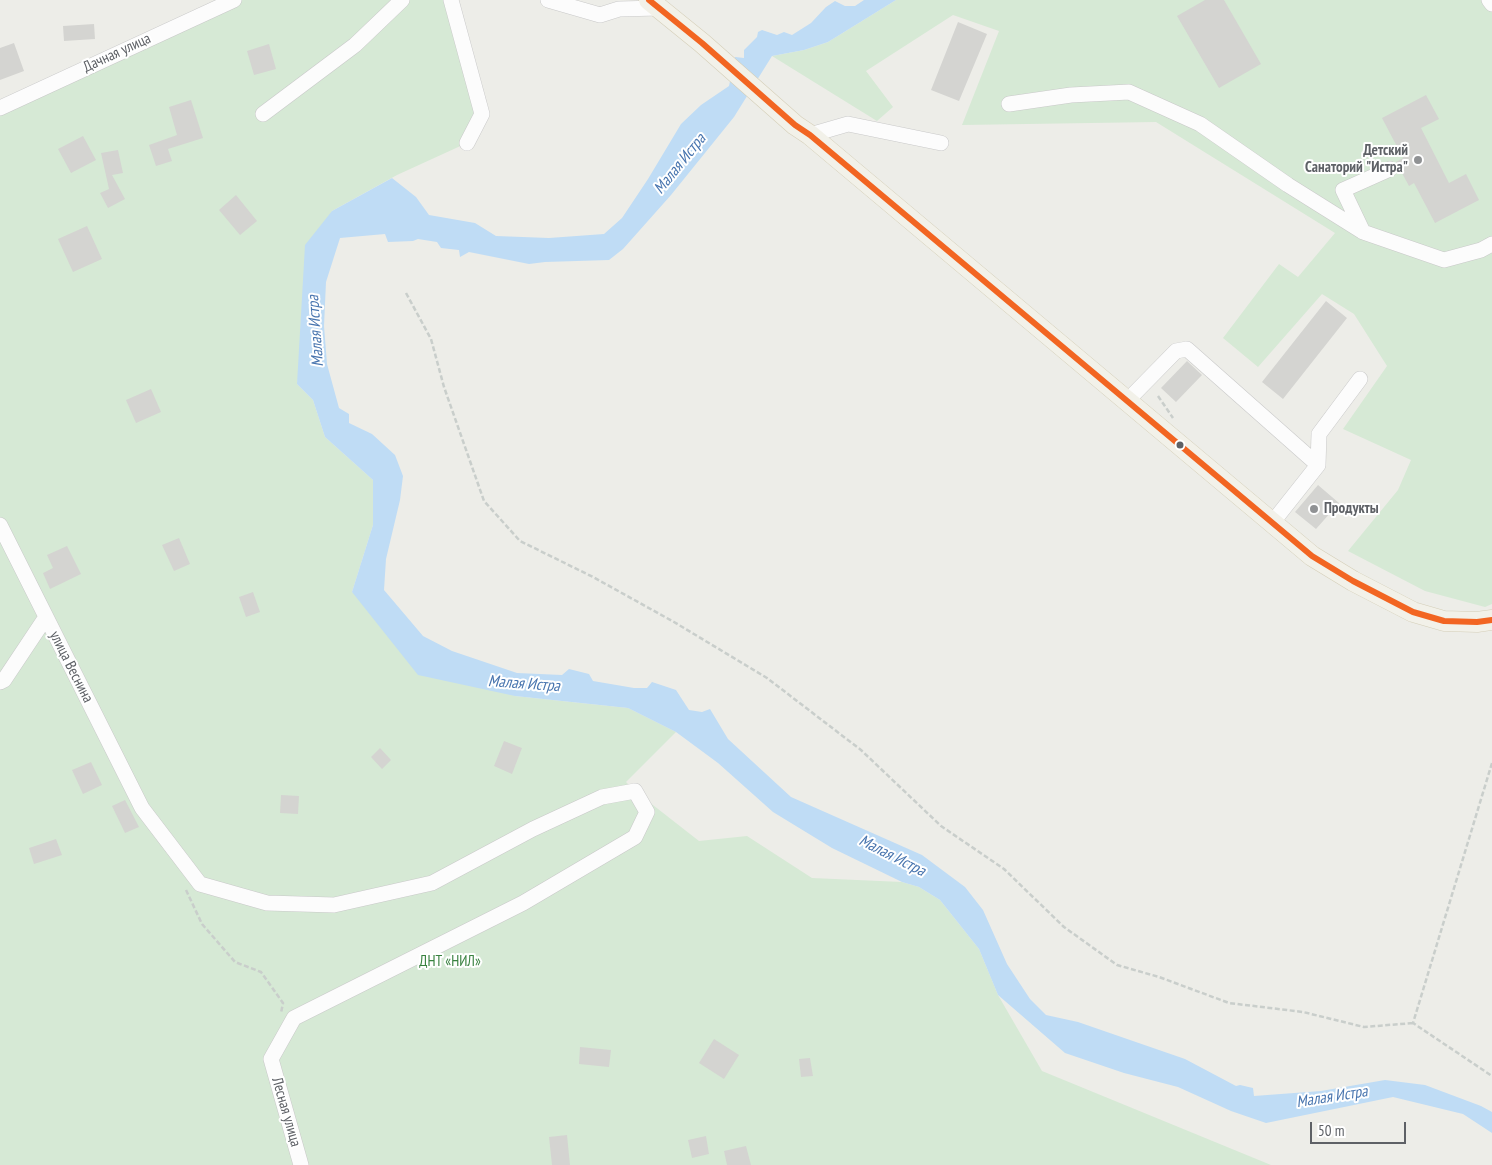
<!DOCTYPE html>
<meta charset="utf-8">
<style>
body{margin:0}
#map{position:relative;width:1492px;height:1165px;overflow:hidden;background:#edede8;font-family:"PT Sans Narrow",sans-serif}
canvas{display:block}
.scale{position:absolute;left:1310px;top:1122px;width:96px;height:22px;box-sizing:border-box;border:2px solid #5e6166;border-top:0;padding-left:6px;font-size:15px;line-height:18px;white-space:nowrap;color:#5e6166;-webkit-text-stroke:4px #fff;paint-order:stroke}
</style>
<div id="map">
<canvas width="1492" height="1165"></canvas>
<div class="scale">50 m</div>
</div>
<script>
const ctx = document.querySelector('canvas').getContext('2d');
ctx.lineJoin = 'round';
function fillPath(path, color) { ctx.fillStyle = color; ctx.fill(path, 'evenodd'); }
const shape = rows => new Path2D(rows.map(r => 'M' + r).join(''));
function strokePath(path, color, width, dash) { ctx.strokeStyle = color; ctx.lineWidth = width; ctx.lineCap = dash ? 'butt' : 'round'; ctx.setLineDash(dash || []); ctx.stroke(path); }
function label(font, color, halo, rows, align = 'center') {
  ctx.font = font + ' "PT Sans Narrow",sans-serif'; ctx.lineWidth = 4; ctx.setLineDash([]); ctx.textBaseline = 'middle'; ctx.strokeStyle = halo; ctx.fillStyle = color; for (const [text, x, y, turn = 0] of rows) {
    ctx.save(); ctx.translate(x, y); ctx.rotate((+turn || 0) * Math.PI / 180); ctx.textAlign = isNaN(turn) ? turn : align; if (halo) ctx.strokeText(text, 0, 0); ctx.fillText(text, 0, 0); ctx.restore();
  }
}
fillPath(shape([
 [234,0,451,0,482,114,467,143,397,175,332,211,297,384,313,400,325,437,373,480,373,525,352,592,515,696,628,708,676,732,626,782,635,791,699,841,747,836,812,878,902,882,919,887,940,900,979,949,998,995,1042,1071,1271,1165,0,1165,0,108],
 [896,0,1492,0,1492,604,1485,607,1425,591,1348,551,1398,490,1411,460,1343,429,1387,366,1354,314,1322,294,1258,367,1223,338,1279,264,1298,277,1335,233,1156,122,962,125,999,31,953,15,866,71,893,107,877,121,772,56,804,50,828,42]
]), '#d6e9d5');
fillPath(shape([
 [864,0,896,0,828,42,804,50,772,56,734,117,671,195,623,249,609,260,545,262,529,264,469,252,460,257,459,250,441,248,437,242,418,239,413,241,388,242,385,234,340,238,326,282,324,326,327,364,339,408,349,414,349,423,372,434,395,455,403,476,400,500,386,559,384,590,423,636,452,651,517,673,562,675,569,669,589,674,593,681,634,688,647,688,652,682,676,690,689,710,702,712,710,709,728,739,791,797,922,855,965,887,983,910,1007,964,1030,999,1046,1015,1078,1022,1185,1059,1236,1086,1240,1085,1253,1088,1254,1096,1321,1091,1385,1080,1425,1085,1481,1106,1492,1112,1492,1133,1463,1114,1393,1097,1266,1123,1231,1111,1178,1087,1124,1073,1065,1053,998,995,979,949,940,900,919,887,902,882,832,848,773,812,718,763,676,732,628,708,515,696,418,675,352,592,373,525,373,480,325,437,313,400,297,384,305,245,332,211,392,178,416,197,429,215,475,223,496,236,549,238,604,234,622,218,648,179,681,124,701,105,729,86,735,57,744,58,744,50,757,37,758,32,762,30,777,35,784,32,792,35,811,23,826,7,835,1,845,6,855,6]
]), '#bfdcf5');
fillPath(shape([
 [1205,0,1224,0,1261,64,1219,88,1177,16],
 [958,22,987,34,959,101,931,90],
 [94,24,95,39,64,41,63,26],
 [14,43,24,71,0,80,0,48],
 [269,44,276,69,254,75,247,51],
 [1426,95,1439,119,1421,128,1449,183,1466,174,1479,200,1435,223,1414,183,1409,186,1396,162,1403,158,1382,118],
 [191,100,203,138,168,149,172,161,156,166,149,145,177,135,169,107],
 [83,136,96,160,71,173,58,149],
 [118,150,123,173,112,175,125,199,108,208,100,193,109,189,101,153],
 [236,195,257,221,240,235,219,210],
 [87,226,102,259,73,272,58,239],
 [1326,301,1347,318,1283,399,1262,382],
 [1187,361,1202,375,1176,402,1161,388],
 [151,389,161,412,136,423,126,400],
 [1318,485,1339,503,1316,529,1295,512],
 [179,538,190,564,174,571,162,545],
 [67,546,81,574,50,589,43,573,53,568,47,555],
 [253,592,260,612,246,617,239,597],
 [504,741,522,748,512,774,494,766],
 [380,748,391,760,382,769,371,757],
 [91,762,102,785,83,794,72,770],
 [281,795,299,796,298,814,280,813],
 [125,800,139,827,125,833,112,806],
 [56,839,62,855,34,864,29,848],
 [714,1039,739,1055,724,1079,699,1063],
 [580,1047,611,1050,609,1067,579,1064],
 [810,1058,813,1076,801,1077,799,1059],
 [567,1135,570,1165,552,1165,549,1137],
 [706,1136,709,1154,692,1158,688,1140],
 [746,1146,751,1165,727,1165,724,1151]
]), '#d4d4d1');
const minor = shape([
 [451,0,482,114,467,143],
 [548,0,600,15,619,9,658,8],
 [1489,0,1492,4],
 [1009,104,1071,95,1129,92,1200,124,1288,185,1363,232,1444,260,1481,250,1492,244],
 [0,108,234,0],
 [263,114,355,45,402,0],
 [810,135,848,124,941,143],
 [1363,232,1343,190,1390,169],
 [1126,402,1176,351,1187,349,1318,465],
 [1272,523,1318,465,1319,434,1360,379],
 [0,525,142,808,200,884,267,903,334,905,432,883,533,829,602,797,635,791,647,812,635,837,523,903,294,1018,271,1059,301,1165],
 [0,682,4,680,46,617]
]);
const major = shape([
 [649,0,702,43,795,125,810,135,1312,556,1353,581,1413,612,1444,621,1477,622,1492,620]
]);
strokePath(minor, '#c9c9c9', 16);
strokePath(major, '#d4ceb8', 21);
strokePath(shape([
 [406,293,431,339,444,387,484,501,520,541,593,577,674,622,767,678,861,750,941,826,1004,869,1064,927,1117,965,1159,977,1229,1003,1303,1012,1364,1027,1413,1023],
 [1158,396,1173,418],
 [1492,763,1413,1023,1492,1076],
 [186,890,202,924,235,962,261,972,283,1003,281,1013]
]), '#c9cecb', 2.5, [5, 2.5]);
strokePath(minor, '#fcfcfc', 15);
strokePath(major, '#f2f1e9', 20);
strokePath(shape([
 [649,0,702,43,795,125,810,135,1312,556,1353,581,1413,612,1444,621,1477,622,1492,620]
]), '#f26522', 6);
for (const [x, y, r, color] of [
 [1418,160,5,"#909294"],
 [1180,445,4.5,"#5e6166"],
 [1314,509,5,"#909294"]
]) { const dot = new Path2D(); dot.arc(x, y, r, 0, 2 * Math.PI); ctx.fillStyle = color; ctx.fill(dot); strokePath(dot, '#fff', 2); }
label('15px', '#5e6166', '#fff', [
 ["Дачная улица",117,53,-25],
 ["улица Веснина",71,667,63],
 ["Лесная улица",286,1112,74]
]);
label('bold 15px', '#5e6166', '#fff', [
 ["Детский",1408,151],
 ["Санаторий \"Истра\"",1408,168],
 ["Продукты",1324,509,"left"]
], 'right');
label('15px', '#398240', '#fff', [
 ["ДНТ «НИЛ»",450,962]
]);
label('italic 16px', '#4774ae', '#fff', [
 ["Малая Истра",680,164,-51],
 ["Малая Истра",316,331,-94],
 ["Малая Истра",524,684,4],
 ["Малая Истра",892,856,27],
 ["Малая Истра",1332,1097,-9]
]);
</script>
